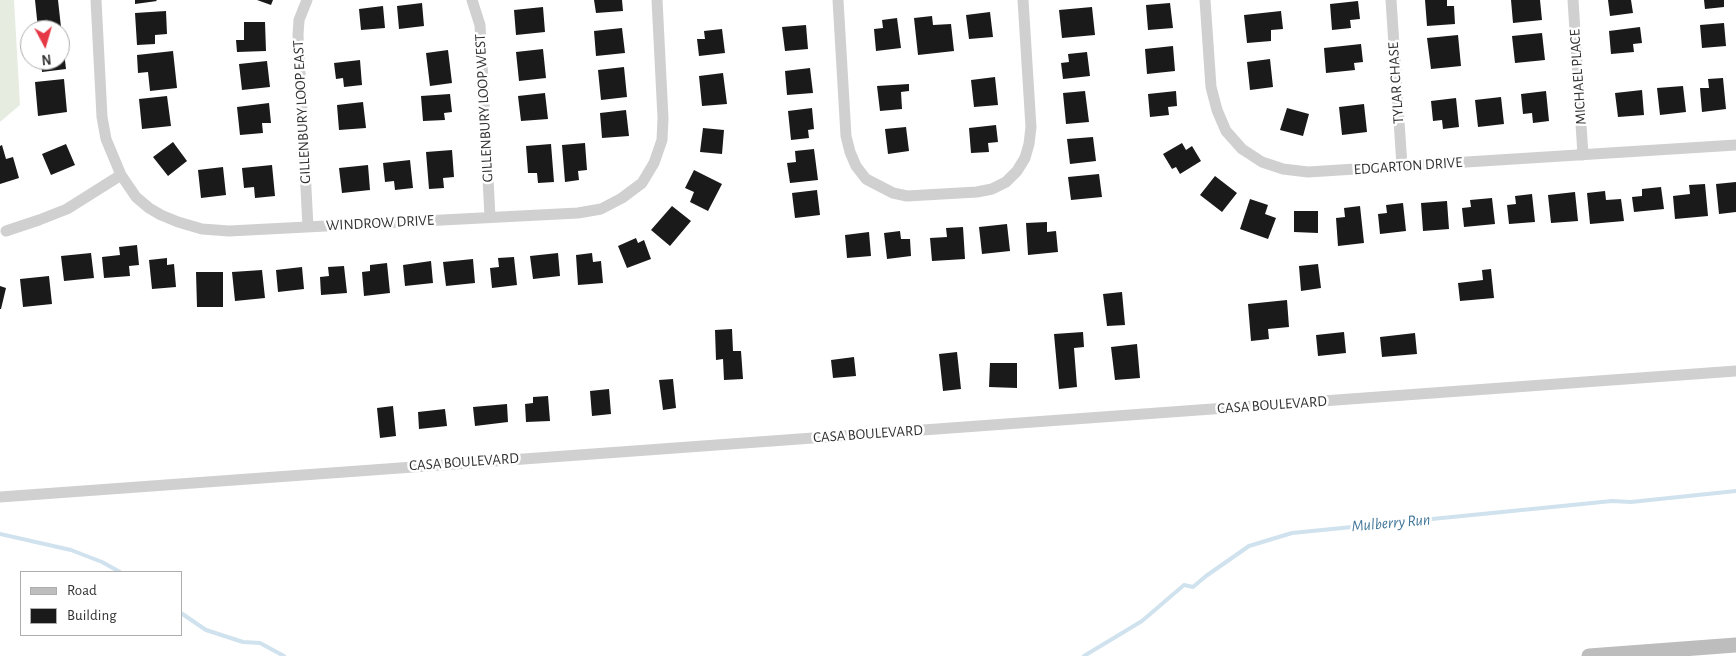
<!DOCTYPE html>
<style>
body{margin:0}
#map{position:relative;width:1736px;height:656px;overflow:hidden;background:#fff;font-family:"Alegreya Sans",sans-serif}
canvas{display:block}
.legend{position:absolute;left:20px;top:571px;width:162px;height:65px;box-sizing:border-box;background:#fff;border:1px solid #adadad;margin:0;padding:6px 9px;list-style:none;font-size:15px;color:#333}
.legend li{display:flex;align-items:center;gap:10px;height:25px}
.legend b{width:25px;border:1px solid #adadad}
.north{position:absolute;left:20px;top:20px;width:50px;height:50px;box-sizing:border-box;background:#fff;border:1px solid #adadad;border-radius:50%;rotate:174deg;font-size:14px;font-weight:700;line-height:20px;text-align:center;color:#333}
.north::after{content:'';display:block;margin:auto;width:18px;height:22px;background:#e63946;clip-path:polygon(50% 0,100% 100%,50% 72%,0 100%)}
</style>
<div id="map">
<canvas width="1736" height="656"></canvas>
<ul class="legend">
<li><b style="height:6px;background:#bdbdbd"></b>Road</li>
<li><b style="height:14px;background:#1a1a1a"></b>Building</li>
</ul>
<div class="north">N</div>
</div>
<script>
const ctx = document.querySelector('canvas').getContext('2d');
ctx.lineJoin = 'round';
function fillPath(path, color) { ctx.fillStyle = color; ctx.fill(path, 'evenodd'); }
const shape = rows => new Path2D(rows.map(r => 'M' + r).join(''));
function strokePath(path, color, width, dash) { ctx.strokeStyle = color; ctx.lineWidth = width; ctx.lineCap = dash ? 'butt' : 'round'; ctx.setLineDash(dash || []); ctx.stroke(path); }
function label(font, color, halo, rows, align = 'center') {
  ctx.font = font + ' "Alegreya Sans",sans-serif'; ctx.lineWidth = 5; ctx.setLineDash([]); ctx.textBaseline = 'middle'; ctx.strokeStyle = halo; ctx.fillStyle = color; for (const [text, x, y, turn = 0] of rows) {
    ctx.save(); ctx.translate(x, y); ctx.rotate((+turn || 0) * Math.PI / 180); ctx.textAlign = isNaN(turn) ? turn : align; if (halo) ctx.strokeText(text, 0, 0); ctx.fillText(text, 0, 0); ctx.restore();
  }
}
fillPath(shape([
 [0,0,14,0,20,105,0,122]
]), '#e6ecdf');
strokePath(shape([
 [0,534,71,550,102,562,120,572],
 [181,613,206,630,243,642,260,643,284,656],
 [1084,656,1142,621,1184,585,1193,587,1206,576,1249,546,1292,533,1612,501,1631,502,1736,491]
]), '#cfe2ee', 4);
fillPath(shape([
 [35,0,58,0,61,27,38,29],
 [135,0,156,0,157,1,135,4],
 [257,0,273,0,271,5],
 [594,0,622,0,623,11,596,13],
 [1425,0,1447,0,1447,6,1454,6,1455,24,1427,26],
 [1511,0,1540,0,1542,20,1513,23],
 [1608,0,1631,0,1633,13,1610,16],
 [1704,0,1724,0,1724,7,1705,9],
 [1358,1,1360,19,1350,20,1351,28,1332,30,1330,4],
 [422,3,424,26,399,29,397,6],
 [1170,3,1173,28,1148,30,1146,5],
 [383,6,385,28,361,30,359,9],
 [543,7,545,32,516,35,514,10],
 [1092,7,1095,35,1062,38,1059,10],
 [166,11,167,34,155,35,155,44,137,45,135,13],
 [1281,11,1283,29,1271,30,1271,41,1247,43,1244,15],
 [990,12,993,37,969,39,966,15],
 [932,16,933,25,951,24,954,51,918,55,914,18],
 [897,18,901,48,876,51,874,29,883,28,882,20],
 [244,22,265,22,266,51,237,52,236,40,244,40],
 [1724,23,1726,46,1702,48,1700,25],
 [806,25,808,49,785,51,782,27],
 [1640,27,1642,43,1633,44,1634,52,1611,54,1609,31],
 [622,28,625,53,596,56,594,31],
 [722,29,725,53,699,56,697,39,705,39,704,31],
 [1542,33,1545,60,1515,63,1512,36],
 [60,35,62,35,66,69,42,72,41,60,60,60],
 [1458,35,1461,66,1431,69,1427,38],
 [1361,44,1363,62,1354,63,1355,70,1326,73,1324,48],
 [1173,46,1175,71,1147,74,1145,49],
 [543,49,546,78,519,81,516,52],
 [448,50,452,83,430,86,426,53],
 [173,51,177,88,150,91,148,72,138,73,137,55],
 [1087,52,1090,76,1063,79,1061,63,1069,62,1068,54],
 [1270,59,1273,87,1250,90,1247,62],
 [360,60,362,85,344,87,343,78,336,79,334,63],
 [267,61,270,87,242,90,239,64],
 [624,67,627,97,601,100,598,70],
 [810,68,813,93,787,95,785,71],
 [723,73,727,104,702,106,699,76],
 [995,77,998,105,974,107,971,80],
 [1723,78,1726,109,1702,112,1700,88,1709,88,1708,79],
 [64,79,67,112,38,116,35,82],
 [909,84,909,91,901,92,902,109,880,111,877,86],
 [1683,86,1686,112,1660,115,1657,88],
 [1642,90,1644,115,1618,117,1615,93],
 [1085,91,1089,122,1066,124,1063,93],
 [1176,91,1177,106,1168,107,1169,115,1150,117,1148,94],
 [1546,91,1549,121,1533,123,1532,113,1523,114,1521,94],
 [545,93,548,119,521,121,518,96],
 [450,94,452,112,444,113,445,120,423,121,421,96],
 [167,96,171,126,142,129,139,99],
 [1501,97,1504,124,1478,127,1475,100],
 [1456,98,1459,127,1443,129,1442,120,1433,121,1431,101],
 [363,102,366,128,339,130,337,105],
 [269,103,271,123,262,123,263,133,240,135,237,107],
 [1364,104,1367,132,1342,135,1339,107],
 [812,108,814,129,808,130,809,138,791,140,788,111],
 [1287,108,1309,114,1303,136,1280,130],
 [626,110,629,136,602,138,600,113],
 [996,125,998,142,988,143,989,152,971,153,969,128],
 [906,127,909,151,888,154,885,129],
 [703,128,724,130,722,154,700,152],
 [1093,137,1096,161,1070,164,1067,139],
 [173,142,187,161,168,176,153,157],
 [585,143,587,170,578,171,579,180,565,182,562,145],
 [1182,143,1186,150,1192,146,1201,161,1180,174,1176,167,1172,169,1163,154],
 [66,144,75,165,51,175,42,154],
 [551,144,554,182,538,183,537,173,528,173,526,146],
 [2,145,6,159,13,157,19,178,0,184,0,146],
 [814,149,818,180,790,183,787,163,796,162,795,151],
 [452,150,454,177,443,178,444,188,429,189,426,152],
 [410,160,413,188,395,190,394,181,385,182,383,163],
 [272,165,275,196,255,198,254,187,244,188,242,168],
 [368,165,370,190,342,193,339,168],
 [223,167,226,195,201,198,198,170],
 [694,170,722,184,708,211,690,202,694,192,685,188],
 [1099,174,1102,197,1071,200,1068,177],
 [1215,176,1237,193,1222,212,1200,195],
 [1736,182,1736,212,1719,214,1716,184],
 [1705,184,1708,216,1675,219,1673,196,1690,194,1689,185],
 [1661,187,1664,209,1634,212,1632,197,1642,196,1642,189],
 [817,190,820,215,795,218,792,193],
 [1605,191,1606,200,1621,199,1624,221,1590,224,1587,193],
 [1575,192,1578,221,1551,223,1548,195],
 [1532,194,1535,222,1509,224,1507,205,1516,204,1515,196],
 [1492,198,1495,224,1464,227,1462,208,1471,207,1470,200],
 [1250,199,1268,205,1265,214,1276,218,1268,239,1240,229],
 [1447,201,1449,229,1423,231,1421,203],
 [1403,203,1406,231,1380,234,1378,214,1387,213,1386,205],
 [672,206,691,221,670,246,651,230],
 [1360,206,1364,243,1338,246,1336,218,1345,217,1344,208],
 [1294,211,1318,211,1318,233,1294,232],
 [1047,222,1047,232,1056,231,1058,252,1028,255,1026,223],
 [1007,224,1010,251,982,254,979,227],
 [963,227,965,259,932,261,930,238,947,237,946,228],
 [900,231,901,239,910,239,911,256,887,259,884,233],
 [869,232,871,256,847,258,845,235],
 [636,238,638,243,644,240,651,259,627,268,618,246],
 [137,245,139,265,129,266,130,276,104,278,102,257,120,255,119,247],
 [91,253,94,278,64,281,61,256],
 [558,253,560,276,533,279,530,256],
 [592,253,593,262,601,261,603,283,578,285,576,255],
 [514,257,517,285,492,288,490,268,499,267,498,258],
 [167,258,167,265,174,264,176,287,152,289,149,260],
 [473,259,475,283,446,286,443,262],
 [431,261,433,283,405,286,403,265],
 [387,263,390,293,364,296,362,272,370,271,370,265],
 [1318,264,1321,288,1301,291,1299,266],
 [344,266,347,293,321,295,320,277,329,276,328,267],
 [302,267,304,289,278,292,276,270],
 [1491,269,1494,298,1460,301,1458,283,1483,280,1482,270],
 [262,270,265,298,235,301,232,272],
 [196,272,223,272,223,307,197,307],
 [49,276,52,304,23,307,20,279],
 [0,286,6,288,1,309,0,309],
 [1122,292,1125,325,1107,326,1103,294],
 [1287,300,1289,327,1268,329,1269,339,1251,341,1248,304],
 [732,329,733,351,741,351,743,379,724,380,723,359,716,360,715,330],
 [1083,332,1084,347,1074,348,1077,387,1059,389,1054,334],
 [1344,332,1346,353,1318,356,1316,335],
 [1415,333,1417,354,1382,357,1380,337],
 [1137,344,1140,378,1115,380,1111,347],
 [957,352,961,389,943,391,939,354],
 [854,357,856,376,833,378,831,360],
 [990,363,1017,363,1017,388,989,387],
 [673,379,676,408,663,410,659,380],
 [609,389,611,414,592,416,590,391],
 [548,396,550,421,526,422,525,404,533,403,533,397],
 [507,404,508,422,475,426,473,407],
 [393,406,396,436,380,438,377,408],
 [445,409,447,426,419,429,418,412]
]), '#1a1a1a');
strokePath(shape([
 [96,0,102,117,106,139,121,175,136,197,149,208,161,215,178,222,202,229,229,231,578,213,601,209,622,198,642,183,654,163,662,140,663,118,657,0],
 [307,0,299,20,298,35,308,227],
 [472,0,480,25,490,217],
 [838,0,846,136,850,152,856,166,866,179,893,193,907,196,977,192,992,189,1006,182,1017,171,1025,158,1029,144,1031,127,1023,0],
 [1205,0,1211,87,1217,110,1226,131,1242,149,1262,162,1283,169,1308,172,1736,145],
 [1391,0,1402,166],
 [1573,0,1583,155],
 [6,231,39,220,67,209,121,175],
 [0,497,1736,371]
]), '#d0d0d0', 11);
strokePath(shape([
 [1589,656,1736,645]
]), '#bdbdbd', 15);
label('15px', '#333', '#fff', [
 ["MICHAEL PLACE",1578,77,-94],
 ["TYLAR CHASE",1396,83,-94],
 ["GILLENBURY LOOP WEST",484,108,-93],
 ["GILLENBURY LOOP EAST",302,112,-93],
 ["EDGARTON DRIVE",1408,166,-4],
 ["WINDROW DRIVE",380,223,-3],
 ["CASA BOULEVARD",1272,405,-4],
 ["CASA BOULEVARD",868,434,-4],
 ["CASA BOULEVARD",464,462,-4]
]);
label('italic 16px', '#3f7597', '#fff', [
 ["Mulberry Run",1391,523,-5]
]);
</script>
